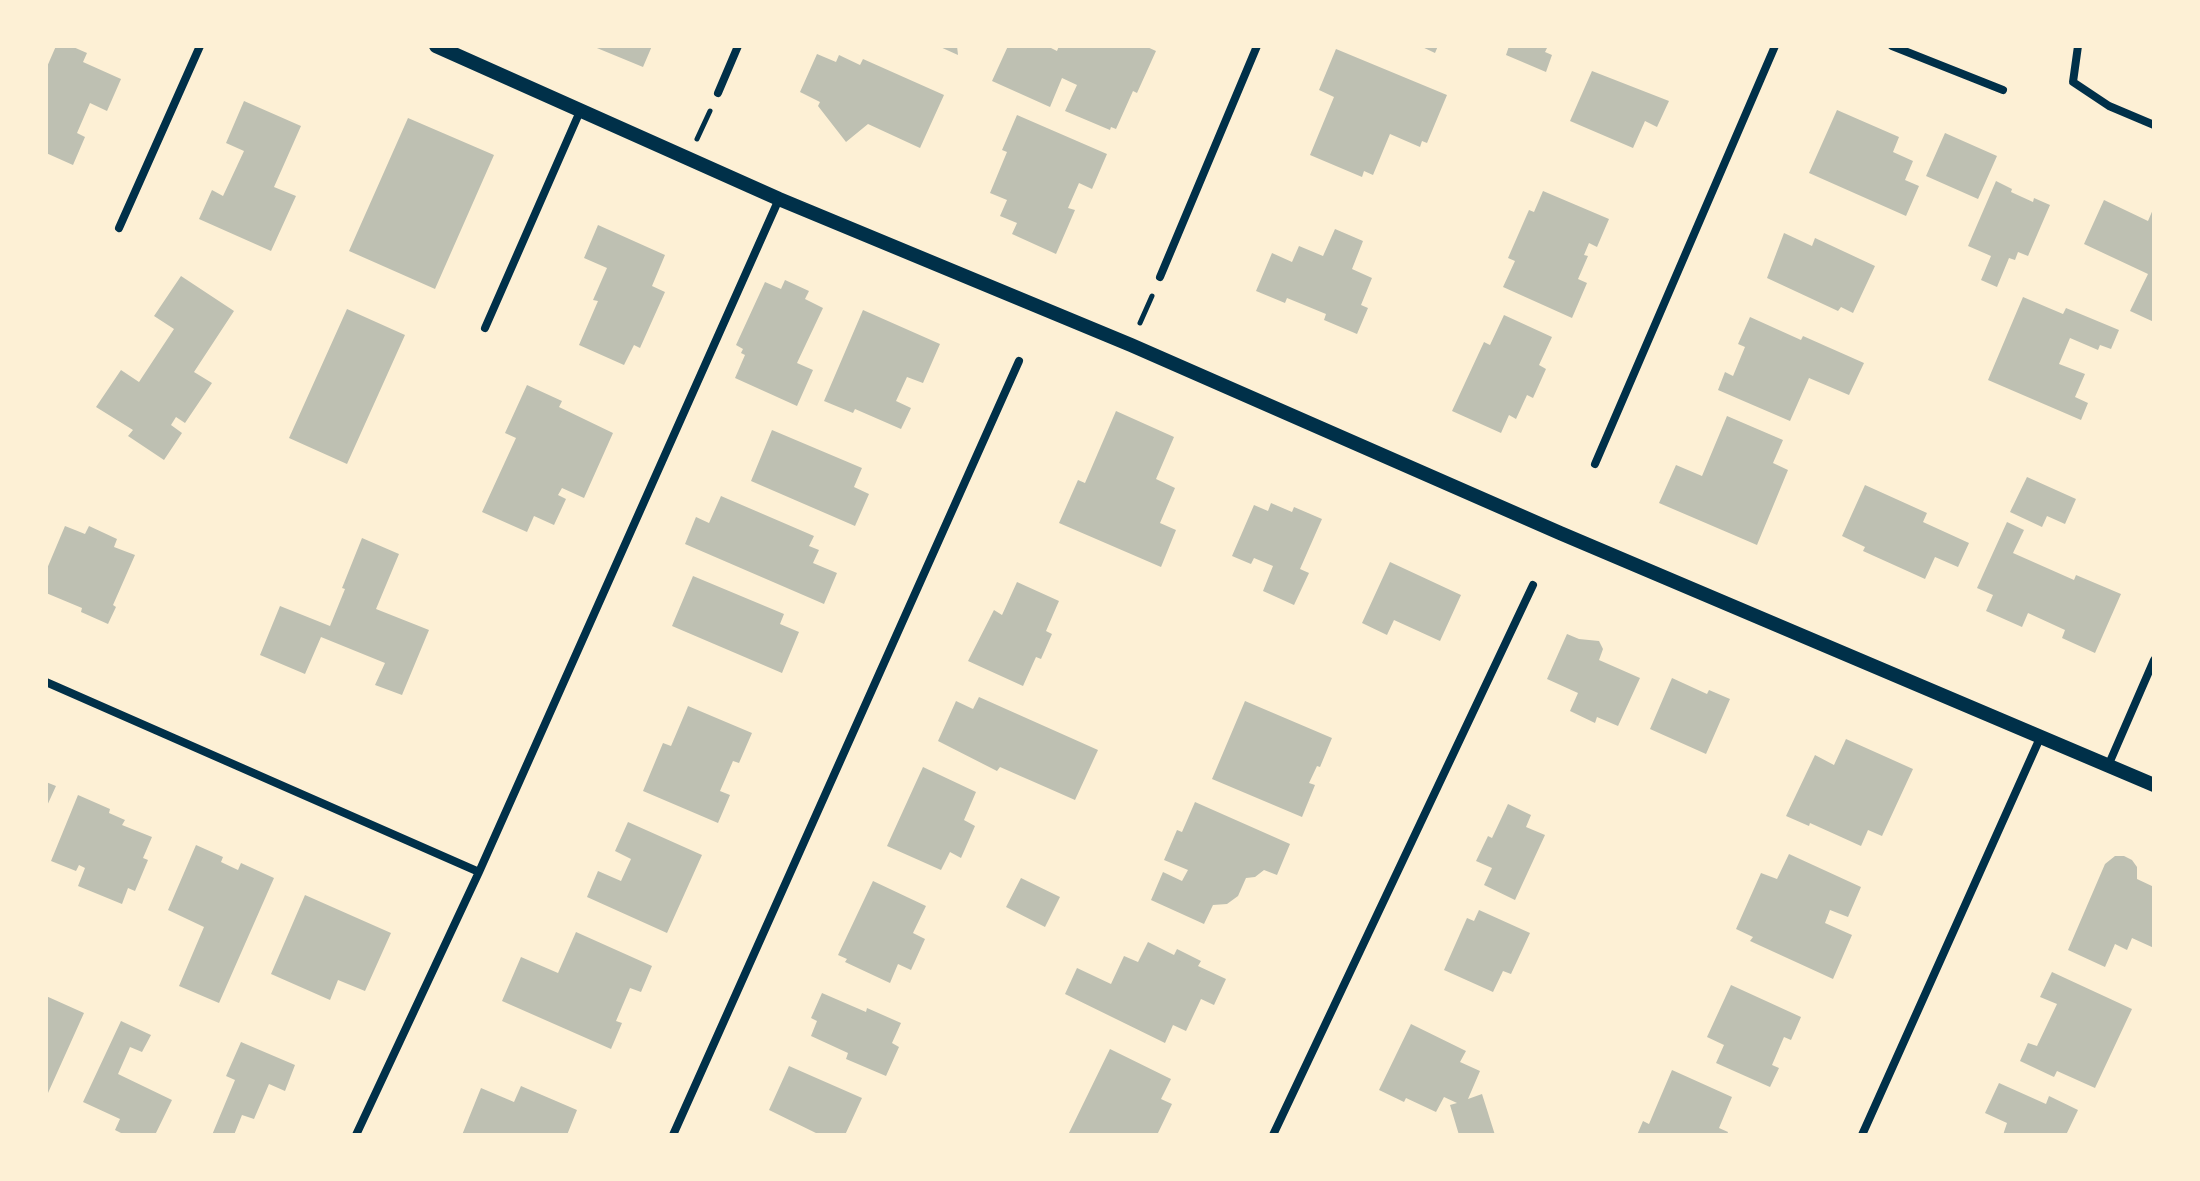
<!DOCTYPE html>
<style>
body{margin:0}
#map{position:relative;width:2200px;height:1181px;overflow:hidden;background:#fdf0d5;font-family:Manrope,sans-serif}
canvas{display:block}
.frame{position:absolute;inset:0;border:48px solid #fdf0d5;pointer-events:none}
</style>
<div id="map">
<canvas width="2200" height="1181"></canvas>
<div class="frame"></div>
</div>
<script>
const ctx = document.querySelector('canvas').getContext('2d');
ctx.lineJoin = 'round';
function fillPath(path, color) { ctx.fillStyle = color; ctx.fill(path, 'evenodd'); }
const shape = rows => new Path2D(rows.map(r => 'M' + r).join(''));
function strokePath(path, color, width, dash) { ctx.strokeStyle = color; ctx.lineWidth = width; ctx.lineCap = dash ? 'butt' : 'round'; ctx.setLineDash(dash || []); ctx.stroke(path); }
fillPath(shape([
 [56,46,71,46,87,53,83,62,121,79,107,111,90,103,77,133,85,137,73,165,46,153,46,69],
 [592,46,652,46,643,67],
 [938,46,957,46,958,55],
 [1008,46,1047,46,1057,51,1059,46,1145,46,1156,51,1137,93,1133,91,1116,129,1111,127,1110,130,1065,111,1077,85,1062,78,1050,107,992,81],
 [1420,46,1438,46,1435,53],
 [1509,46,1548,46,1545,52,1552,55,1546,72,1506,55],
 [1336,49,1447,95,1427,143,1422,141,1420,147,1390,134,1373,175,1364,171,1362,177,1310,155,1334,97,1319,90],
 [817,54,836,62,839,55,860,65,863,59,944,95,920,148,868,124,846,142,818,106,820,102,800,92],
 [1592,71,1669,101,1657,127,1645,121,1633,148,1570,121],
 [244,101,301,126,274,187,296,196,271,251,199,219,212,190,223,196,244,151,226,143],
 [1837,110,1899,137,1893,152,1913,161,1905,180,1919,186,1906,216,1809,173],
 [1017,115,1107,154,1092,189,1079,183,1068,208,1075,210,1056,254,1012,234,1017,223,1000,216,1007,200,990,193,1007,152,1002,150],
 [408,118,494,155,435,289,349,251],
 [1945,133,1997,156,1978,199,1926,176],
 [1996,181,2012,189,2011,192,2033,202,2034,198,2050,205,2028,256,2018,252,2015,260,2009,258,1997,287,1981,280,1991,256,1968,246],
 [1543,191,1609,219,1597,247,1589,243,1584,255,1588,256,1578,279,1587,283,1572,318,1503,287,1515,261,1508,258,1529,210,1534,212],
 [2104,200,2148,221,2154,207,2154,322,2130,311,2148,274,2084,244],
 [598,225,665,255,652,286,665,292,640,348,634,345,624,365,579,345,598,301,593,300,607,268,584,258],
 [1335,229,1363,241,1352,269,1372,278,1361,305,1368,308,1357,334,1324,320,1326,314,1287,298,1285,303,1256,291,1272,253,1292,262,1299,246,1323,256],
 [1784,233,1812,246,1815,238,1875,266,1853,313,1841,307,1838,311,1767,278],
 [181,276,234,311,194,372,212,383,185,423,176,417,171,425,182,433,164,460,128,436,133,430,96,407,121,370,139,382,174,329,154,316],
 [785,280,809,291,805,299,823,308,797,363,813,370,797,406,735,378,745,355,741,353,743,349,736,345,765,282,781,289],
 [2023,297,2063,314,2066,308,2119,330,2111,349,2100,345,2098,350,2070,338,2059,364,2085,374,2075,397,2088,403,2081,420,1988,380],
 [347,309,405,335,347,464,289,438],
 [863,310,940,344,923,383,907,377,896,401,911,408,901,429,855,409,853,413,824,401],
 [1504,315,1552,337,1539,365,1546,369,1533,398,1527,395,1516,419,1509,415,1501,433,1452,411,1484,342,1490,345],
 [1750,317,1801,340,1803,336,1864,363,1849,395,1809,378,1790,421,1718,390,1725,372,1733,376,1745,347,1738,344],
 [527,385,562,401,559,407,613,433,584,498,562,488,558,495,566,499,554,525,534,516,527,532,482,512,516,438,505,433],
 [1116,411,1174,437,1156,479,1175,488,1160,523,1176,530,1161,567,1059,523,1078,480,1085,483],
 [1727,416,1783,440,1773,463,1788,470,1757,545,1659,503,1676,465,1702,476],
 [772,430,862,468,854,487,869,494,855,526,751,481],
 [2027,477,2076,499,2065,524,2047,516,2042,527,2010,512],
 [1865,485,1927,513,1923,522,1969,543,1958,567,1935,557,1925,579,1863,551,1865,547,1842,536],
 [721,496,814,536,809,546,819,550,813,563,837,573,824,604,685,544,696,517,709,523],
 [1271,503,1292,512,1294,507,1322,519,1300,569,1309,573,1294,605,1263,591,1273,566,1254,558,1251,564,1232,556,1254,505,1268,511],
 [2007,522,2024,530,2013,553,2074,580,2076,575,2121,594,2095,653,2062,638,2065,630,2028,613,2022,627,1986,611,1993,595,1977,588],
 [65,526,85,534,89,526,117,539,114,547,135,555,113,605,116,607,108,624,81,612,82,608,46,593,46,571],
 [362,538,399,554,376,609,429,630,402,695,375,685,385,663,321,637,305,674,260,655,280,606,330,626,345,589,342,588],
 [1390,562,1461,595,1440,641,1394,620,1387,635,1362,623],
 [693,576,784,614,780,624,799,632,782,673,672,626],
 [1017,582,1059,601,1046,631,1052,634,1041,659,1036,657,1023,686,968,661,994,610,1002,615],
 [1567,634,1579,639,1599,641,1603,649,1599,660,1640,678,1618,726,1597,717,1595,723,1570,711,1578,693,1547,679],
 [1672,678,1707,694,1709,690,1730,699,1706,754,1650,729],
 [979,697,1098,750,1075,800,1000,767,997,771,938,741,956,701,973,709],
 [1245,701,1332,738,1320,767,1317,766,1309,783,1315,785,1302,817,1212,779],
 [688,706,752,733,739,763,733,761,720,791,730,795,718,823,643,791,663,743,671,746],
 [1846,739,1913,769,1882,836,1868,830,1861,846,1810,823,1809,826,1786,816,1815,755,1834,765],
 [923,767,976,792,964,820,975,826,961,858,950,852,941,870,887,846],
 [46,782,56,786,46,808],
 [78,795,110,809,109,813,125,820,122,825,152,837,143,858,148,860,135,891,128,888,122,904,78,886,85,868,79,865,76,871,51,861],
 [1195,802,1290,844,1277,875,1264,870,1255,877,1246,878,1238,896,1227,904,1213,905,1204,924,1151,900,1163,872,1182,881,1188,870,1164,860,1177,830,1182,832],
 [1508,804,1531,815,1526,827,1545,835,1515,900,1484,885,1492,868,1476,861,1488,836,1492,838],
 [628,822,702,855,667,933,587,897,598,871,621,881,631,859,615,851],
 [196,845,223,857,221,862,238,870,241,863,274,878,219,1003,179,986,204,927,168,910],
 [1789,854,1861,887,1848,917,1830,910,1825,923,1852,935,1833,979,1750,941,1753,937,1736,929,1761,873,1777,879],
 [2115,856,2124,856,2132,860,2137,867,2137,879,2154,887,2154,948,2132,938,2127,950,2115,944,2105,967,2068,950,2105,864],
 [1021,878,1060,897,1045,927,1006,907],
 [873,881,926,906,913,933,925,939,911,970,898,964,890,983,845,962,847,959,838,955],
 [305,895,391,933,365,991,338,980,330,1000,271,974],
 [1479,910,1530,933,1511,974,1503,971,1493,992,1444,970,1467,918,1474,921],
 [576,932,652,966,641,992,630,988,616,1021,622,1023,611,1049,502,1001,521,957,558,973],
 [1148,942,1174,955,1177,949,1201,961,1198,966,1226,979,1214,1005,1201,999,1186,1031,1173,1025,1165,1043,1065,994,1077,968,1111,984,1124,956,1138,962],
 [2052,972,2132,1009,2095,1088,2057,1071,2054,1077,2020,1061,2028,1043,2037,1046,2057,1004,2040,997],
 [1731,985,1801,1017,1791,1040,1784,1037,1772,1065,1779,1068,1770,1087,1716,1063,1724,1045,1707,1037],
 [822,993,866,1012,867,1008,901,1023,892,1043,899,1047,886,1076,846,1059,848,1053,811,1036,817,1021,811,1018],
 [46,996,84,1013,48,1093,46,1092],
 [121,1021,151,1035,142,1052,130,1047,118,1074,172,1100,155,1135,125,1135,115,1130,120,1119,83,1102],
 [1411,1024,1466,1051,1460,1062,1480,1071,1468,1099,1482,1094,1495,1135,1459,1135,1450,1105,1457,1103,1444,1097,1436,1112,1406,1098,1404,1102,1379,1090],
 [241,1042,295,1065,285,1091,269,1084,254,1119,242,1115,234,1135,212,1135,235,1080,226,1076],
 [1110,1049,1171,1079,1161,1099,1172,1104,1157,1135,1068,1135],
 [789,1066,862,1098,845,1135,820,1135,769,1110],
 [1672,1070,1732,1097,1719,1128,1728,1132,1727,1135,1637,1135,1643,1121,1649,1124],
 [1999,1083,2046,1104,2049,1096,2078,1110,2066,1135,2003,1135,2007,1123,1985,1113],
 [521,1086,577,1110,567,1135,462,1135,481,1088,514,1102]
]), '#bec0b2');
strokePath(shape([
 [697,139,710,111],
 [1140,323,1152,296]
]), '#003049', 5);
strokePath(shape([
 [1892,46,2003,90],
 [2078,46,2073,82,2109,106,2154,125],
 [718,93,738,46],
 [119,228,200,46],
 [1160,277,1257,46],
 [485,328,581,109],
 [1595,464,1775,46],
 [46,682,479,872],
 [2108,766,2154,660],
 [356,1135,479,872,779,199],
 [673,1135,1019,361],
 [1273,1135,1533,585],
 [1862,1135,2040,738]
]), '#003049', 8);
strokePath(shape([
 [436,46,779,199,1131,345,1560,533,2154,785]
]), '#003049', 14);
</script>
